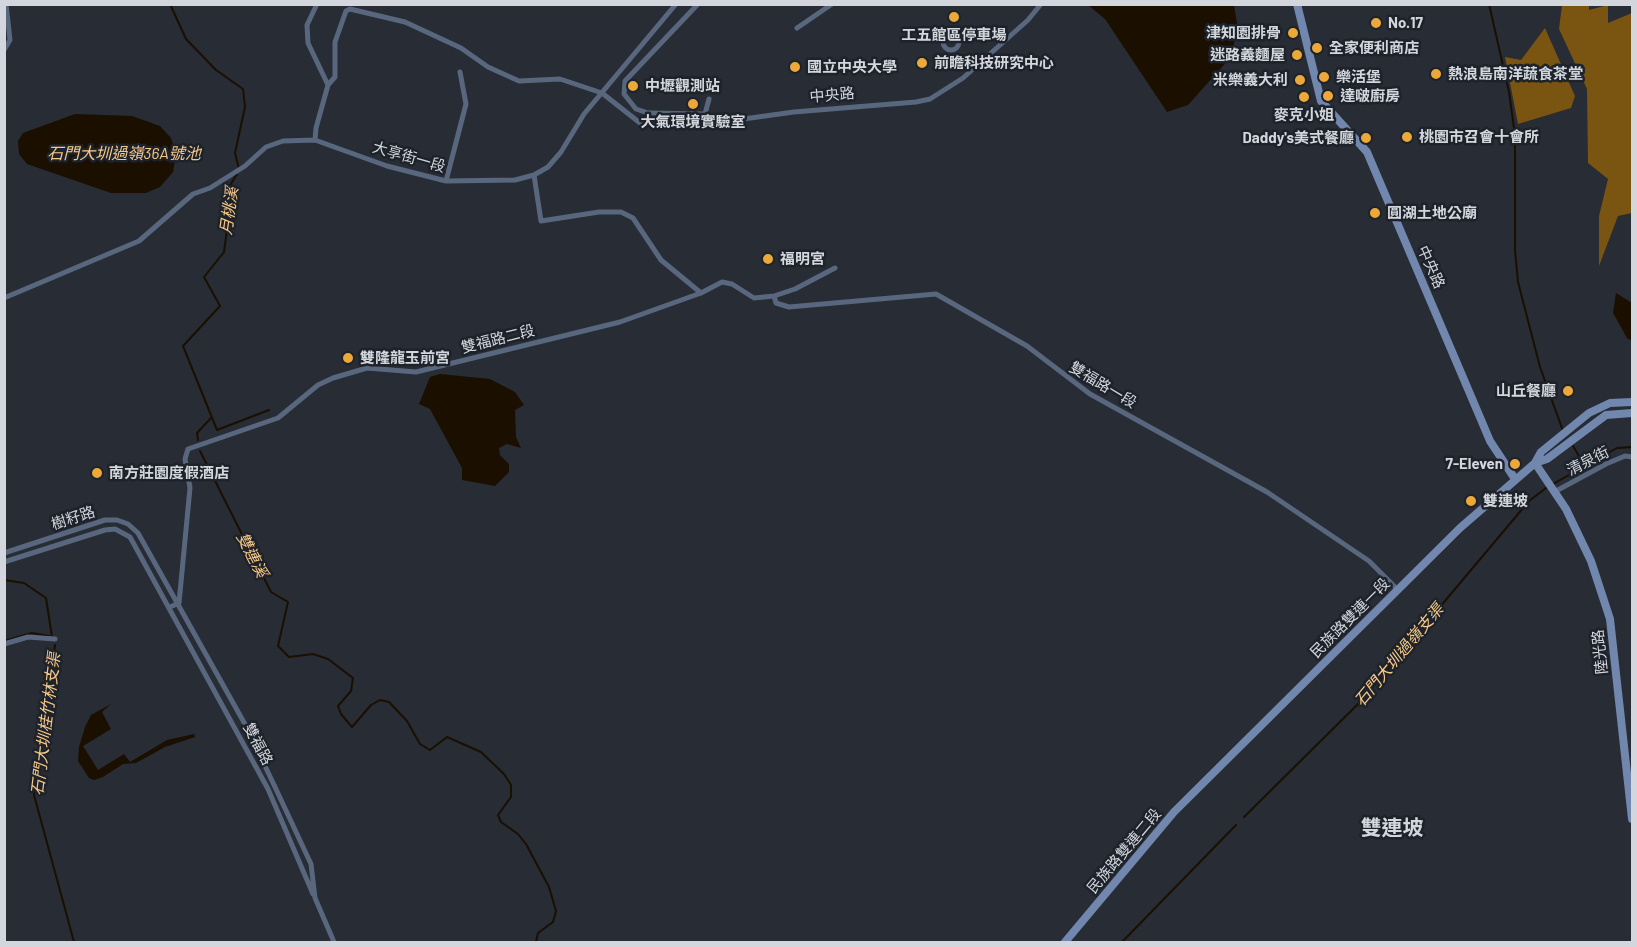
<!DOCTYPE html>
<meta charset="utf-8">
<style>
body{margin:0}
#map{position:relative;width:1637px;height:947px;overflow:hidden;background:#272c35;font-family:Barlow,sans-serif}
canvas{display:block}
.frame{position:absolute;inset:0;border:6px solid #d3d7dd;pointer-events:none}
</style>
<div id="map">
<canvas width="1637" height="947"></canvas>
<div class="frame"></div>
</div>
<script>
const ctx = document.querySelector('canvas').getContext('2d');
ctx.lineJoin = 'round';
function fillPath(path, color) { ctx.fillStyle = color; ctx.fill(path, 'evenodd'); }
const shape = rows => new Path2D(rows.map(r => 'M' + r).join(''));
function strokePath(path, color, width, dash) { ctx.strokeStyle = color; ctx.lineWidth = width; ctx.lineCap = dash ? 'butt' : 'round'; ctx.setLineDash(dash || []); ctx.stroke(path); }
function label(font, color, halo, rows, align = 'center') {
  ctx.font = font + ' Barlow,"Noto Sans TC",sans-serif'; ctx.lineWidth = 5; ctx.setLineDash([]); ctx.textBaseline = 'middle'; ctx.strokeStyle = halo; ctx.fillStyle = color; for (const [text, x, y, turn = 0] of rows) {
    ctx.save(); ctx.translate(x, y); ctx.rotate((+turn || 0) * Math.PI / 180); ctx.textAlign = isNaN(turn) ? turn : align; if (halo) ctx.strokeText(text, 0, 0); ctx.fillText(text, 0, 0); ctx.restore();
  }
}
fillPath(shape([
 [1562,5,1589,5,1589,10,1608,5,1608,23,1632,13,1632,213,1618,216,1599,266,1599,216,1608,179,1588,163,1587,89,1559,29],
 [1545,28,1575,96,1571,108,1518,124,1505,57,1521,60]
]), '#7a5411');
fillPath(shape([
 [1088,5,1234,5,1238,29,1230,58,1188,105,1167,112,1105,19],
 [75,114,132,116,160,126,171,138,176,155,173,172,160,187,146,193,111,193,27,164,19,154,18,141,23,133],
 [1616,293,1632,303,1632,341,1627,338,1613,313],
 [440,374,490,379,515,392,524,405,515,410,516,437,521,448,507,444,499,448,500,455,509,464,509,472,495,486,462,480,462,468,430,409,419,404,430,377],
 [111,704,102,712,111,729,83,746,98,770,124,754,130,762,167,740,194,734,195,737,165,747,136,763,123,764,103,777,94,780,89,778,78,761,79,747,85,727,91,715]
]), '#1b0f00');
strokePath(shape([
 [170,4,186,39,216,70,243,89,245,107,235,153,239,169],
 [1489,4,1509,92,1515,135,1515,250,1518,282,1540,367,1563,431],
 [237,174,229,187,229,215,224,252,204,277,220,306,183,346,217,430,269,410],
 [198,440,197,433,211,418],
 [1573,446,1585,466],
 [200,451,271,592,288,602,278,646,289,657,313,654,328,659,353,678,351,691,338,706,341,714,352,727,371,705,380,700,389,702,407,721,420,744,430,750,447,737,481,752,504,774,511,785,511,797,498,815,501,822,518,834,526,844,549,887,556,911,553,922,538,933,536,942],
 [1553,484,1617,448,1632,447],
 [4,580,24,583,46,598,52,637],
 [4,641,32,633,49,636],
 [55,645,34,795,74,942],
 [1244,817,1360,702,1529,501,1546,488],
 [1122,942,1236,825]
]), '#1b0f00', 2);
strokePath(shape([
 [698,4,625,81,624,94,636,109,648,113,705,114,709,99],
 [797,28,832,4],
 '943 42a8 8 0 1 1 16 0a8 8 0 1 1-16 0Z',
 [4,50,10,40,6,4],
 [328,85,335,77,335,42,346,11,350,9,405,22,461,48,488,67,519,81,560,79,602,93,640,123,707,124,794,112,916,102,930,99,963,78,1028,20,1041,4],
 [315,140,316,128,328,85,308,43,307,25,317,4],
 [534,175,541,221,599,212,621,212,633,218,661,260,701,293],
 [446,181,466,104,460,72],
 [774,296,776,303,789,307,936,294,1027,346,1090,394,1267,492,1369,561,1397,589],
 [4,298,139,241,193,194,210,188,245,166,266,147,283,141,315,140,387,166,446,181,515,180,534,175,548,167,561,152,584,114,676,4],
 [1556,491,1606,464,1625,456,1632,457],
 [4,553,105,520,117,520,128,524,138,533,246,726,275,787,311,864,315,898,334,942],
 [4,562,105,530,115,529,130,537,268,789,313,894],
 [170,607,179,603,190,488,185,459,188,449,278,418,318,385,333,378,367,368,416,372,620,322,701,293,722,282,732,284,754,298,774,296,795,289,835,268],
 [4,644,28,637,55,639]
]), '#58677e', 5);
strokePath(shape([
 [1297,4,1321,101,1367,152,1482,422,1490,441,1515,479],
 [1535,463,1566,509,1591,561,1610,619,1632,819],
 [1535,463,1547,459,1606,415,1632,413],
 [1065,942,1174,812,1460,528,1535,463,1541,452,1589,413,1610,403,1632,402]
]), '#7187ad', 8);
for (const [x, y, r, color] of [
 [954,17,6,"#eca93a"],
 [1376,23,6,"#eca93a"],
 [1293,33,6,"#eca93a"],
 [1317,48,6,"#eca93a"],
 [1297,55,6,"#eca93a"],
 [922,63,6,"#eca93a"],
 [795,67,6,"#eca93a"],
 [1436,74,6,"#eca93a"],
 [1324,77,6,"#eca93a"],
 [1300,80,6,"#eca93a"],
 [633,86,6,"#eca93a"],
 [1328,96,6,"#eca93a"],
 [1304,97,6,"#eca93a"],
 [693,104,6,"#eca93a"],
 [1407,137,6,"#eca93a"],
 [1366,138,6,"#eca93a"],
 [1375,213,6,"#eca93a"],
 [768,259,6,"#eca93a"],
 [348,358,6,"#eca93a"],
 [1568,391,6,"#eca93a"],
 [1515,464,6,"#eca93a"],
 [97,473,6,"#eca93a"],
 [1471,501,6,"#eca93a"]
]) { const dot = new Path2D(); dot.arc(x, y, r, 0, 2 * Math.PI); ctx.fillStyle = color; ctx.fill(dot); strokePath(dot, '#1d222b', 2); }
label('bold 15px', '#d3d7dd', '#1d222b', [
 ["No.17",1388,23],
 ["津知園排骨",1281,33,"right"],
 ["工五館區停車場",954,35,"center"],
 ["全家便利商店",1329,48],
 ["迷路義麵屋",1285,55,"right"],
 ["前瞻科技研究中心",934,63],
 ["國立中央大學",807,67],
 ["熱浪島南洋蔬食茶堂",1448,74],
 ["樂活堡",1336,77],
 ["米樂義大利",1288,80,"right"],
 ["中壢觀測站",645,86],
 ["達啵廚房",1340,96],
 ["麥克小姐",1304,115,"center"],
 ["大氣環境實驗室",693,122,"center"],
 ["桃園市召會十會所",1419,137],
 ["Daddy's美式餐廳",1354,138,"right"],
 ["圓湖土地公廟",1387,213],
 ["福明宮",780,259],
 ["雙隆龍玉前宮",360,358],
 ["山丘餐廳",1556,391,"right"],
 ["7-Eleven",1503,464,"right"],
 ["南方莊園度假酒店",109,473],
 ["雙連坡",1483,501]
], 'left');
label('15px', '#d3d7dd', '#1d222b', [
 ["中央路",832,95,-5],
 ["大享街一段",409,157,16],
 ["中央路",1431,267,66],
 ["雙福路二段",498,339,-14],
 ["雙福路一段",1103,385,31],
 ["清泉街",1588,461,-27],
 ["樹籽路",73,518,-18],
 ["民族路雙連一段",1350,618,-45],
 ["陸光路",1600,652,-96],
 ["雙福路",258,744,62],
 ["民族路雙連二段",1124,851,-50]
]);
label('italic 16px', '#f7c987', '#1d222b', [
 ["石門大圳過嶺36A號池",124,154],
 ["月桃溪",229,211,-82],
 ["雙連溪",252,555,63],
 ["石門大圳過嶺支渠",1399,655,-50],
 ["石門大圳桂竹林支渠",46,724,-83]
]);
label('bold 21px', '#d3d7dd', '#1d222b', [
 ["雙連坡",1392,828]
]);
</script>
